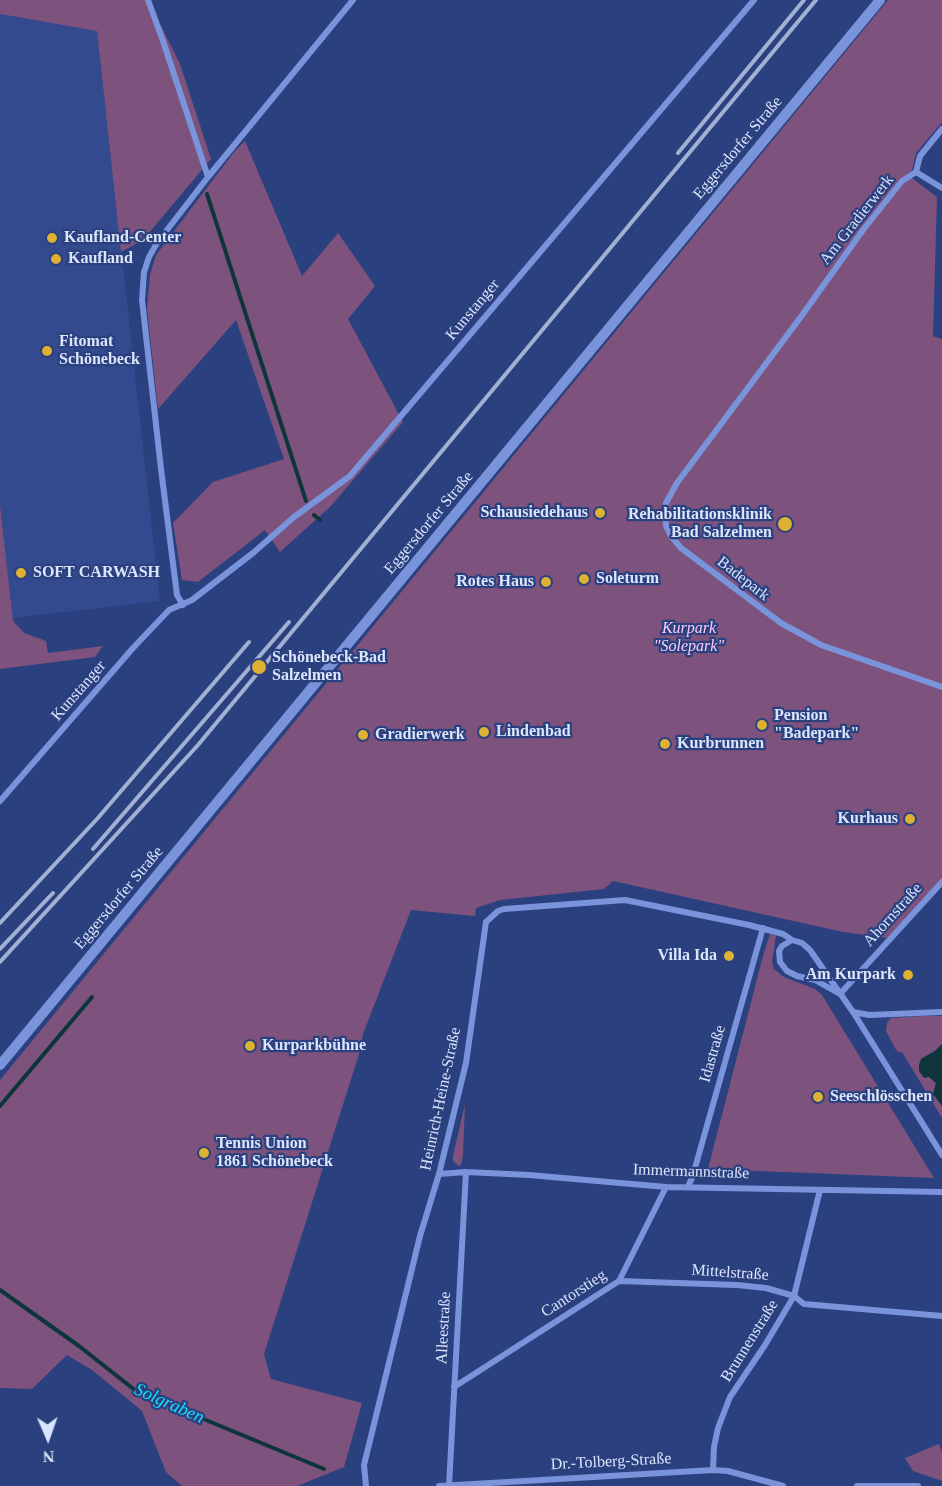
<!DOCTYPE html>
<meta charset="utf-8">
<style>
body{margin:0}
#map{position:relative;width:942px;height:1486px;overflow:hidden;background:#2b407f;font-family:Georgia,serif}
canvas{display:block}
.north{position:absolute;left:18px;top:1408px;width:60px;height:60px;-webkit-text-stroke:4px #2b407f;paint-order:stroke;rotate:178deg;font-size:16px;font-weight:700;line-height:24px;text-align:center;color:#dbe5fc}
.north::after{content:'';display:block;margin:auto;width:21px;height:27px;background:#dbe5fc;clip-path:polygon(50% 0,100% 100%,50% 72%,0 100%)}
</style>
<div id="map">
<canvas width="942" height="1486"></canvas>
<div class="north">N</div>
</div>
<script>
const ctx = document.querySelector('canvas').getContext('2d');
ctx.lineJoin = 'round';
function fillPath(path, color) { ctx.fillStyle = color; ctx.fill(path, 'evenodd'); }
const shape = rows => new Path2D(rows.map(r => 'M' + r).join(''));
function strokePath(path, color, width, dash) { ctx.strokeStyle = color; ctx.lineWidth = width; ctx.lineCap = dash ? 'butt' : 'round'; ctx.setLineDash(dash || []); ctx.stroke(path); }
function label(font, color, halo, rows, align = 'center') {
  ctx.font = font + ' Georgia,serif'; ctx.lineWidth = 4.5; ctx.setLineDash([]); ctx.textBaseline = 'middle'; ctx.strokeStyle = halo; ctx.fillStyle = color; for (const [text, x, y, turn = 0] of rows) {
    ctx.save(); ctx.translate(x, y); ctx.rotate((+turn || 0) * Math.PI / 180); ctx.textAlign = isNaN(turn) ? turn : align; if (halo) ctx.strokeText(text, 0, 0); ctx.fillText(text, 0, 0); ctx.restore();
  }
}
fillPath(shape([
 [0,14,97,31,160,601,12,618,0,505]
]), '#334a8f');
fillPath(shape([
 [0,0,148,0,180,64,211,159,143,240,121,252,97,31,0,14],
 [888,0,942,0,942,122,916,153,912,170,908,175,937,197,933,336,942,339,942,879,887,938,843,932,613,881,604,889,500,900,476,908,475,916,411,910,363,1034,360,1051,264,1354,271,1379,362,1403,344,1467,297,1486,182,1486,166,1472,142,1411,92,1370,67,1355,32,1389,0,1388,0,1080],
 [245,141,302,276,338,233,375,286,348,319,403,422,330,507,280,552,265,530,198,582,182,580,173,523,213,482,284,459,236,320,158,409,147,309,150,275,156,255,234,152],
 [0,505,13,621,24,633,46,641,48,653,103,646,95,657,0,669],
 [770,934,776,936,772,962,774,969,784,977,815,989,822,995,934,1178,708,1169,763,956],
 [923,1016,942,1016,942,1044,935,1051,921,1059,929,1077,936,1083,934,1091,942,1106,942,1118,902,1052,899,1052,896,1050,886,1031,887,1023,891,1018],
 [465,1104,463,1155,461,1165,459,1166,453,1161,453,1156],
 [939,1444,942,1452,942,1481,913,1471,905,1458]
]), '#7d527c');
fillPath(shape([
 [942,1044,942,1106,933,1094,936,1083,929,1077,924,1078,919,1071,919,1065,921,1059,935,1051]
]), '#0d353a');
strokePath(shape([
 [207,194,306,501],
 [314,515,320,520],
 [0,1106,92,997],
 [0,1290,79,1346,136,1391,324,1469]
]), '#0d353a', 4);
strokePath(shape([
 [148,0,163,41,208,177],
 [942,129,920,156,916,172,902,181,863,230,800,318,677,483,666,503,665,514,666,526,671,536,681,548,781,623,821,645,942,687],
 [916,172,942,188],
 [183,605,177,595,161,469,142,300,144,272,149,257,157,243,208,177,353,0],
 [0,801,133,648,169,610,192,600,253,553,294,517,350,476,754,0],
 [840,994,815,980,797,976,787,971,780,962,779,951,782,946,792,940,802,943,810,950,853,1012,942,1155],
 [840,994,942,882],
 [853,1012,869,1015,942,1012],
 [439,1174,466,1172,529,1175,666,1187,942,1192],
 [688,1187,693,1175,763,928],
 [619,1281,737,1285,766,1288,794,1296,804,1304,942,1316],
 [454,1387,619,1281,666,1187],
 [713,1470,714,1447,718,1428,730,1397,765,1345,794,1296,820,1190],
 [366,1486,364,1465,420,1236,439,1174,466,1063,486,922,498,911,504,909,625,900,749,925,783,934,792,940],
 [439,1486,713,1470,728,1471,783,1486],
 [449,1486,466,1172],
 [857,1486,918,1486]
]), '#7994da', 6);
strokePath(shape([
 [0,1065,880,0]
]), '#7994da', 10);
strokePath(shape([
 [678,153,804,0],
 [93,849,289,622],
 [0,923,97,819,249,642],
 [0,949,53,893],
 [0,962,198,745,816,0]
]), '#a2b0d4', 4);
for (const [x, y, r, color] of [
 [52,238,6,"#deb133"],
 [56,259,6,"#deb133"],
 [47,351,6,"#deb133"],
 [600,513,6,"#deb133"],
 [785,524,8,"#deb133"],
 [21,573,6,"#deb133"],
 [584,579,6,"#deb133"],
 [546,582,6,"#deb133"],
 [259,667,8,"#deb133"],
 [762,725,6,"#deb133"],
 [484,732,6,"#deb133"],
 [363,735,6,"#deb133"],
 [665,744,6,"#deb133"],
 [910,819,6,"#deb133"],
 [729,956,6,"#deb133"],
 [908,975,6,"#deb133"],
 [250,1046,6,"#deb133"],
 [818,1097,6,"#deb133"],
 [204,1153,6,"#deb133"]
]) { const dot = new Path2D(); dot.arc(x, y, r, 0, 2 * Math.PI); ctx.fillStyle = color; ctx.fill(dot); strokePath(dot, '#2b407f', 2); }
label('16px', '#dbe5fc', '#2b407f', [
 ["Eggersdorfer Straße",738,148,-50],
 ["Am Gradierwerk",857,220,-52],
 ["Kunstanger",473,310,-50],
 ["Eggersdorfer Straße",429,523,-50],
 ["Badepark",743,579,38],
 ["Kunstanger",79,691,-49],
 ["Eggersdorfer Straße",119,898,-50],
 ["Ahornstraße",893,915,-48],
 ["Idastraße",713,1054,-74],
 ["Heinrich-Heine-Straße",441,1099,-78],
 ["Immermannstraße",691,1172,2],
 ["Mittelstraße",730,1273,4],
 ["Cantorstieg",574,1294,-33],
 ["Alleestraße",444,1328,-87],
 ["Brunnenstraße",750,1341,-58],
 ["Dr.-Tolberg-Straße",611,1462,-3]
]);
label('bold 16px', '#dbe5fc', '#2b407f', [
 ["Kaufland-Center",64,238],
 ["Kaufland",68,259],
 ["Fitomat",59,342],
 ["Schönebeck",59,360],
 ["Schausiedehaus",588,513,"right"],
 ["Rehabilitationsklinik",772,515,"right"],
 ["Bad Salzelmen",772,533,"right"],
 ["SOFT CARWASH",33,573],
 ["Soleturm",596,579],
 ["Rotes Haus",534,582,"right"],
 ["Schönebeck-Bad",272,658],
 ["Salzelmen",272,676],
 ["Pension",774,716],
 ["\"Badepark\"",774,734],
 ["Lindenbad",496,732],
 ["Gradierwerk",375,735],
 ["Kurbrunnen",677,744],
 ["Kurhaus",898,819,"right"],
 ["Villa Ida",717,956,"right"],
 ["Am Kurpark",896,975,"right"],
 ["Kurparkbühne",262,1046],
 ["Seeschlösschen",830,1097],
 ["Tennis Union",216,1144],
 ["1861 Schönebeck",216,1162]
], 'left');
label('italic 16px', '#fccbfb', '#2b407f', [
 ["Kurpark",689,629],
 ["\"Solepark\"",689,647]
]);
label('italic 18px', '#1de0f6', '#2b407f', [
 ["Solgraben",169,1404,24]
]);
</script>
